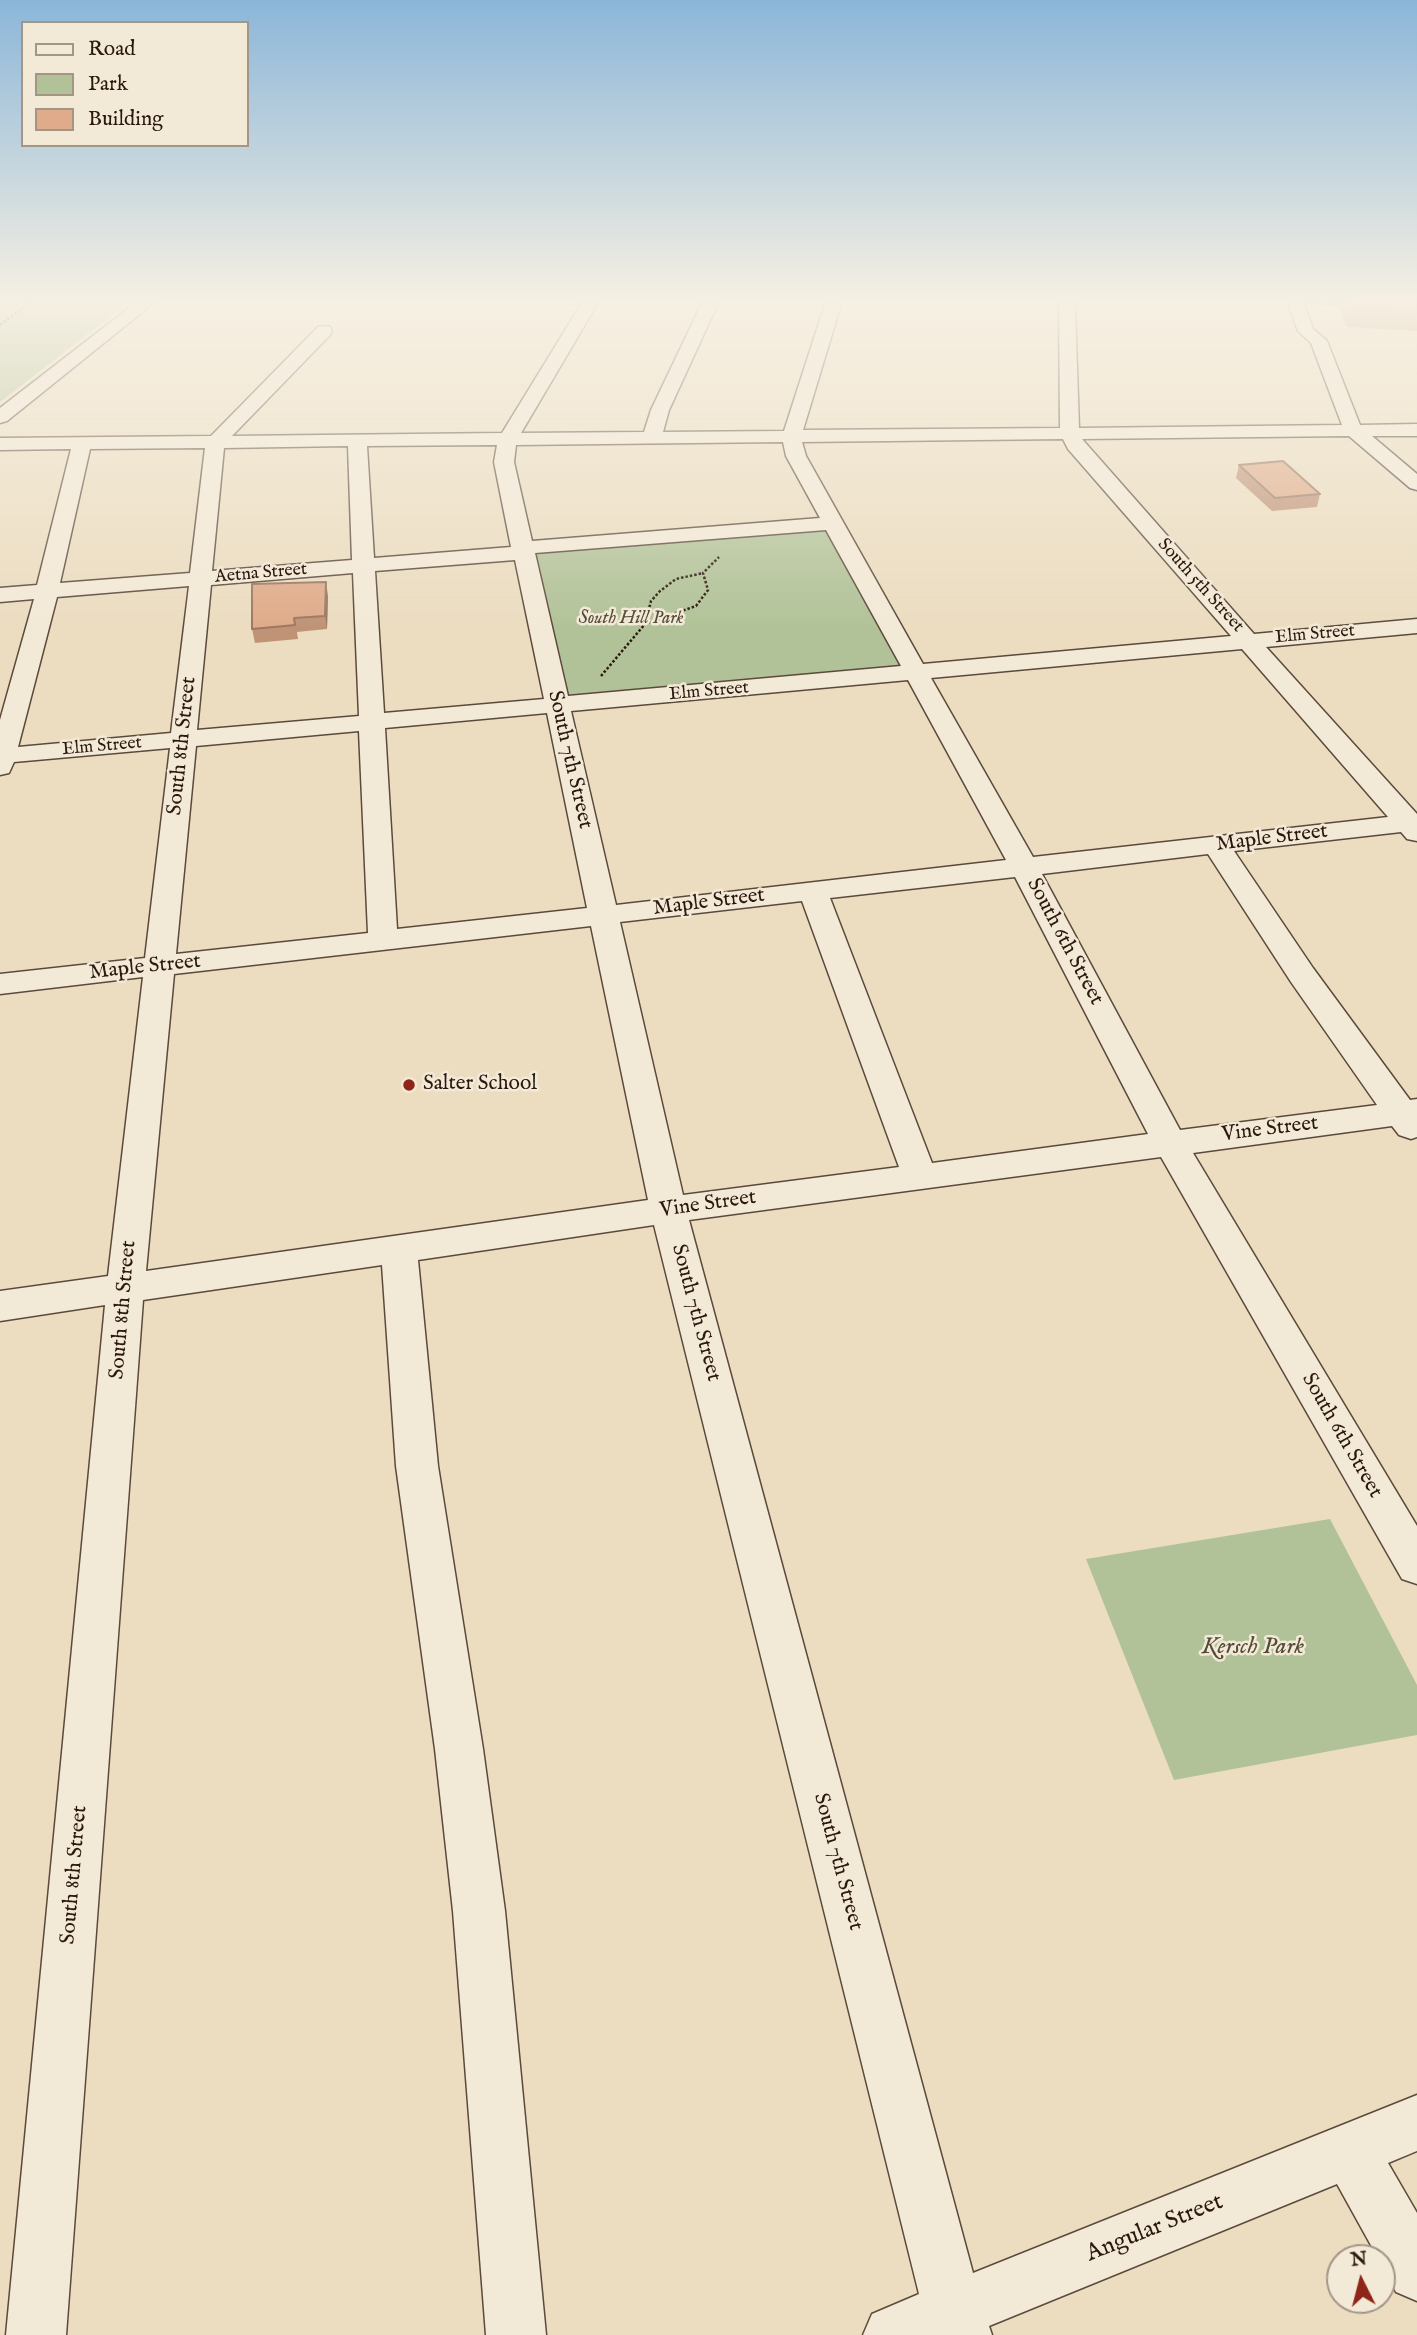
<!DOCTYPE html>
<style>
body{margin:0}
#map{position:relative;width:1417px;height:2335px;overflow:hidden;background:#ecddc1;font-family:"IM FELL English",serif}
canvas{display:block}
.legend{position:absolute;left:21px;top:21px;width:228px;height:126px;box-sizing:border-box;background:#f3e9d7;border:2px solid #a39687;margin:0;padding:9px 12px;list-style:none;font-size:21px;color:#2b190e}
.legend li{display:flex;align-items:center;gap:14px;height:35px}
.legend b{width:35px;border:2px solid #a39687}
.north{position:absolute;left:1326px;top:2244px;width:70px;height:70px;box-sizing:border-box;background:#f3e9d7;border:2px solid #a39687;border-radius:50%;rotate:354deg;font-size:19px;font-weight:700;line-height:28px;text-align:center;color:#2b190e}
.north::after{content:'';display:block;margin:auto;width:24px;height:32px;background:#8f2418;clip-path:polygon(50% 0,100% 100%,50% 72%,0 100%)}
</style>
<div id="map">
<canvas width="1417" height="2335"></canvas>
<ul class="legend">
<li><b style="height:9px;background:#f3e9d7"></b>Road</li>
<li><b style="height:19px;background:#b1c298"></b>Park</li>
<li><b style="height:19px;background:#dfab8a"></b>Building</li>
</ul>
<div class="north">N</div>
</div>
<script>
const ctx = document.querySelector('canvas').getContext('2d');
ctx.lineJoin = 'round';
function fillPath(path, color) { ctx.fillStyle = color; ctx.fill(path, 'evenodd'); }
const shape = rows => new Path2D(rows.map(r => 'M' + r).join(''));
function strokePath(path, color, width, dash) { ctx.strokeStyle = color; ctx.lineWidth = width; ctx.lineCap = dash ? 'butt' : 'round'; ctx.setLineDash(dash || []); ctx.stroke(path); }
function label(font, color, halo, rows, align = 'center') {
  ctx.font = font + ' "IM FELL English",serif'; ctx.lineWidth = 5; ctx.setLineDash([]); ctx.textBaseline = 'middle'; ctx.strokeStyle = halo; ctx.fillStyle = color; for (const [text, x, y, turn = 0] of rows) {
    ctx.save(); ctx.translate(x, y); ctx.rotate((+turn || 0) * Math.PI / 180); ctx.textAlign = isNaN(turn) ? turn : align; if (halo) ctx.strokeText(text, 0, 0); ctx.fillText(text, 0, 0); ctx.restore();
  }
}
fillPath(shape([
 [0,301,130,301,0,402],
 [832,523,917,673,556,705,521,548],
 [1330,1519,1417,1685,1417,1735,1174,1780,1086,1559]
]), '#b1c298');
const minor = shape([
 [138,301,156,301,7,421,0,423,0,408,138,301],
 [583,301,599,301,521,433,644,432,651,410,703,301,719,301,669,410,663,432,784,431,826,301,842,301,803,430,1060,428,1059,306,1063,301,1080,301,1075,307,1079,428,1342,425,1311,343,1298,331,1287,301,1303,301,1313,329,1327,341,1360,425,1417,424,1417,436,1372,436,1417,474,1417,490,1410,488,1349,436,1082,439,1254,634,1417,619,1417,633,1266,647,1417,814,1417,841,1407,839,1401,832,1234,851,1313,968,1410,1100,1417,1099,1417,1137,1411,1139,1399,1135,1392,1126,1193,1153,1417,1526,1417,1584,1402,1579,1161,1157,689,1220,973,2273,1417,2095,1417,2151,1388,2163,1417,2213,1417,2301,1396,2292,1382,2266,1382,2258,1378,2258,1337,2184,989,2326,992,2335,863,2335,872,2314,919,2294,654,1225,418,1260,438,1466,483,1749,505,1911,546,2335,486,2335,453,1911,435,1749,396,1466,382,1265,143,1300,66,2335,6,2335,105,1305,0,1321,0,1291,108,1276,143,977,0,994,0,974,145,958,170,748,14,762,9,773,0,775,0,720,34,599,0,602,0,588,37,585,71,449,0,450,0,438,211,436,318,327,324,326,330,327,332,331,330,335,232,436,502,433,583,301],
 [1063,439,1068,449,1231,636,923,664,806,456,802,442,1063,439],
 [783,442,786,456,820,518,532,541,514,462,516,445,783,442],
 [497,445,494,462,511,547,374,558,367,446,497,445],
 [348,446,352,560,212,571,224,448,348,446],
 [205,448,190,573,60,583,90,449,205,448],
 [826,530,901,666,568,696,535,553,826,530],
 [515,560,544,699,384,713,375,571,515,560],
 [353,573,359,716,197,730,211,585,353,573],
 [189,586,171,733,18,747,57,597,189,586],
 [1242,649,1388,817,1033,857,931,678,1242,649],
 [908,680,1006,860,616,905,571,711,908,680],
 [547,713,587,908,397,929,385,728,547,713],
 [359,731,368,933,176,954,196,746,359,731],
 [1208,854,1291,982,1377,1105,1180,1130,1042,874,1208,854],
 [1015,877,1148,1134,932,1163,830,898,1015,877],
 [802,901,899,1167,683,1195,620,922,802,901],
 [591,926,648,1200,146,1271,174,974,591,926]
]);
strokePath(minor, '#5b4a3b', 3);
strokePath(shape([
 [0,325,32,301],
 [645,624,696,606,708,590,703,573,719,557],
 [601,676,645,624,651,601,660,591,676,579,703,573]
]), '#2b190e', 2.5, [2.5, 2]);
fillPath(minor, '#f3e9d7');
const rail = shape([
 [1304,301,1356,305]
]);
strokePath(rail, '#2b190e', 4.5);
strokePath(rail, '#f3e9d7', 2.5, [8]);
fillPath(shape([
 [1336,301,1417,301,1417,331,1347,327],
 [1239,465,1320,494,1317,507,1272,511,1236,478],
 [328,596,327,629,297,632,298,639,255,643,252,629]
]), '#c09377');
fillPath(shape([
 [326,582,328,596,327,629,325,616]
]), '#9c7861');
const building = shape([
 [1351,301,1417,301,1417,309,1353,305,1351,301],
 [1283,461,1320,494,1275,498,1239,465,1283,461],
 [326,582,325,616,294,618,295,625,252,629,252,584,326,582]
]);
fillPath(building, '#dfab8a');
strokePath(building, '#9c7861', 2);
const sky = ctx.createLinearGradient(0, 0, 0, 628);
sky.addColorStop(0, '#8bb6d8');
sky.addColorStop(0.48, '#f6f0e3');
sky.addColorStop(1, '#f6f0e300');
ctx.fillStyle = sky;
ctx.fillRect(0, 0, 1417, 628);
for (const [x, y, r, color] of [
 [409,1085,7,"#8f2418"]
]) { const dot = new Path2D(); dot.arc(x, y, r, 0, 2 * Math.PI); ctx.fillStyle = color; ctx.fill(dot); strokePath(dot, '#f3e9d7', 2.5); }
label('18px', '#2b190e', '#f3e9d7', [
 ["Aetna Street",261,574,-5],
 ["South 5th Street",1200,586,48],
 ["Elm Street",1315,635,-5],
 ["Elm Street",709,692,-5],
 ["Elm Street",102,747,-5]
]);
label('italic 18px', '#534c37', '#f3e9d7', [
 ["South Hill Park",631,619]
]);
label('21px', '#2b190e', '#f3e9d7', [
 ["South 8th Street",183,746,-84],
 ["South 7th Street",569,760,77],
 ["Maple Street",1272,839,-7],
 ["Maple Street",709,903,-7],
 ["South 6th Street",1064,942,62],
 ["Maple Street",145,968,-6],
 ["Vine Street",1270,1130,-7],
 ["Vine Street",708,1205,-8],
 ["South 8th Street",124,1310,-85],
 ["South 7th Street",695,1313,75],
 ["South 6th Street",1341,1436,60],
 ["South 7th Street",837,1862,75],
 ["South 8th Street",75,1875,-85]
]);
label('21px', '#2b190e', '#f3e9d7', [
 ["Salter School",423,1085]
], 'left');
label('italic 24px', '#534c37', '#f3e9d7', [
 ["Kersch Park",1253,1648]
]);
label('24px', '#2b190e', '#f3e9d7', [
 ["Angular Street",1155,2229,-22]
]);
</script>
